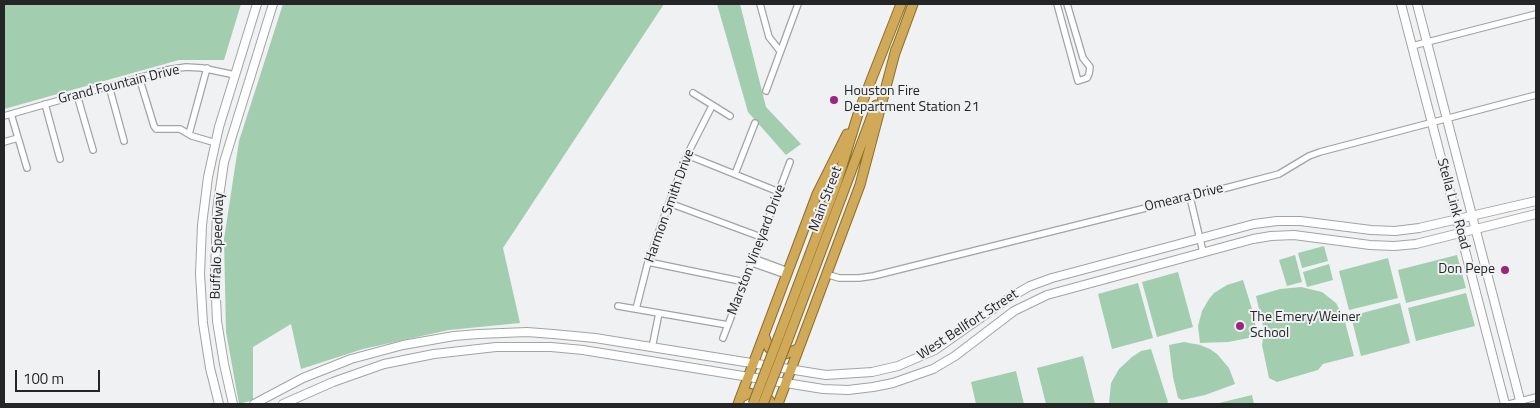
<!DOCTYPE html>
<style>
body{margin:0}
#map{position:relative;width:1540px;height:408px;overflow:hidden;background:#eff1f3;font-family:"Titillium Web",sans-serif}
canvas{display:block}
.frame{position:absolute;inset:0;border:5px solid #242526;pointer-events:none}
.scale{position:absolute;left:15px;top:370px;width:85px;height:22px;box-sizing:border-box;border:2px solid #242526;border-top:0;padding-left:6px;font-size:15px;line-height:18px;white-space:nowrap;color:#242526;-webkit-text-stroke:4px #eff1f3;paint-order:stroke}
</style>
<div id="map">
<canvas width="1540" height="408"></canvas>
<div class="frame"></div>
<div class="scale">100 m</div>
</div>
<script>
const ctx = document.querySelector('canvas').getContext('2d');
ctx.lineJoin = 'round';
function fillPath(path, color) { ctx.fillStyle = color; ctx.fill(path, 'evenodd'); }
const shape = rows => new Path2D(rows.map(r => 'M' + r).join(''));
function strokePath(path, color, width, dash) { ctx.strokeStyle = color; ctx.lineWidth = width; ctx.lineCap = dash ? 'butt' : 'round'; ctx.setLineDash(dash || []); ctx.stroke(path); }
function label(font, color, halo, rows, align = 'center') {
  ctx.font = font + ' "Titillium Web",sans-serif'; ctx.lineWidth = 4; ctx.setLineDash([]); ctx.textBaseline = 'middle'; ctx.strokeStyle = halo; ctx.fillStyle = color; for (const [text, x, y, turn = 0] of rows) {
    ctx.save(); ctx.translate(x, y); ctx.rotate((+turn || 0) * Math.PI / 180); ctx.textAlign = isNaN(turn) ? turn : align; if (halo) ctx.strokeText(text, 0, 0); ctx.fillText(text, 0, 0); ctx.restore();
  }
}
fillPath(shape([
 [4,4,241,4,224,60,179,60,4,109],
 [283,4,664,4,503,248,520,323,449,330,363,349,301,369,291,324,253,347,253,400,239,404,226,332,224,239,239,141],
 [717,4,740,4,766,107,801,144,786,155,748,112],
 [1324,246,1328,261,1302,268,1298,253],
 [1295,255,1302,282,1287,286,1279,260],
 [1457,255,1466,288,1406,303,1398,270],
 [1388,258,1398,298,1349,310,1339,271],
 [1329,264,1333,280,1307,287,1303,272],
 [1178,272,1193,327,1157,337,1142,282],
 [1243,280,1252,309,1257,333,1254,337,1228,342,1200,343,1198,326,1202,311,1209,299,1214,293,1227,285],
 [1138,283,1153,338,1112,349,1098,294],
 [1301,287,1322,292,1336,303,1344,318,1354,356,1323,364,1318,370,1277,382,1269,378,1262,345,1264,330,1256,296,1280,289],
 [1466,293,1475,326,1416,341,1408,308],
 [1400,303,1410,343,1361,356,1351,316],
 [1184,342,1200,345,1210,349,1217,354,1229,368,1235,384,1205,395,1182,400,1178,398,1173,377,1169,345],
 [1151,349,1168,402,1166,404,1109,404,1111,383,1119,369,1132,357,1141,351],
 [1083,356,1095,404,1046,404,1037,368],
 [1016,371,1024,404,976,404,971,382],
 [1252,395,1254,404,1215,404]
]), '#a2cdaf');
const minor = shape([
 [760,4,769,37,780,51],
 [1057,4,1078,81,1087,78,1089,74,1090,67,1083,58,1067,4],
 [1412,46,1536,14],
 [139,77,154,126,156,129,180,129,192,136,216,143],
 [109,86,124,141],
 [766,91,798,4],
 [693,93,730,116],
 [77,95,93,150],
 [45,104,60,159],
 [11,114,27,168],
 [4,116,166,70,186,67,202,68,235,75],
 [189,134,207,68],
 [4,142,18,138],
 [687,155,779,192],
 [735,174,755,123],
 [1190,197,1203,252],
 [669,203,761,237],
 [753,258,788,271],
 [648,262,745,282],
 [752,263,786,275],
 [826,274,839,278,859,278,873,276,1226,188,1279,174,1309,156,1320,152,1536,95],
 [618,306,728,325],
 [636,309,648,262,669,203,687,155,712,106],
 [723,338,790,162],
 [652,348,659,313],
 [1509,404,1536,397]
]);
const secondary = shape([
 [1401,4,1505,404],
 [1417,4,1521,404],
 [219,404,210,368,203,323,200,274,202,225,208,177,219,127,257,4],
 [233,404,224,364,217,321,215,274,217,210,224,162,273,4],
 [254,404,303,378,351,359,403,345,454,336,478,334,527,332,553,334,595,338,826,375,872,372,898,366,935,350,1009,298,1030,286,1052,278,1254,224,1277,221,1300,221,1371,230,1395,231,1419,228,1536,201],
 [283,404,333,382,384,364,434,354,496,347,551,347,583,350,823,389,848,390,873,387,893,383,933,369,955,356,1014,311,1047,295,1253,239,1271,236,1294,235,1370,245,1394,246,1416,244,1536,214]
]);
const trunk = shape([
 [895,53,913,4],
 [764,335,769,348,785,354,798,349],
 [779,336,837,182,859,111,901,4],
 [788,339,876,105],
 [740,398,749,393,761,396,769,400,771,404],
 [738,404,817,194,847,134],
 [778,404,860,185,896,49]
]);
strokePath(minor, '#a2a3a5', 8);
strokePath(secondary, '#a2a3a5', 10);
strokePath(trunk, '#8c6e2b', 11);
strokePath(minor, '#fff', 5.5);
strokePath(secondary, '#fff', 8);
strokePath(trunk, '#d0aa58', 9);
const trunkBridge = shape([
 [753,404,779,336],
 [763,404,788,339]
]);
strokePath(trunkBridge, '#8c6e2b', 11, []);
strokePath(trunkBridge, '#d0aa58', 9);
for (const [x, y, r, color] of [
 [834,100,5,"#9c247d"],
 [1505,270,5,"#9c247d"],
 [1240,326,5,"#9c247d"]
]) { const dot = new Path2D(); dot.arc(x, y, r, 0, 2 * Math.PI); ctx.fillStyle = color; ctx.fill(dot); strokePath(dot, '#eff1f3', 2); }
label('14px', '#242526', '#eff1f3', [
 ["Grand Fountain Drive",119,85,-14],
 ["Omeara Drive",1184,198,-14],
 ["Main Street",826,199,-69],
 ["Stella Link Road",1453,204,75],
 ["Harmon Smith Drive",670,206,-70],
 ["Buffalo Speedway",218,246,-88],
 ["Marston Vineyard Drive",757,250,-69],
 ["West Bellfort Street",968,325,-33]
]);
label('14px', '#242526', '#eff1f3', [
 ["Houston Fire",844,92],
 ["Department Station 21",844,108],
 ["Don Pepe",1495,270,"right"],
 ["The Emery/Weiner",1250,318],
 ["School",1250,334]
], 'left');
</script>
